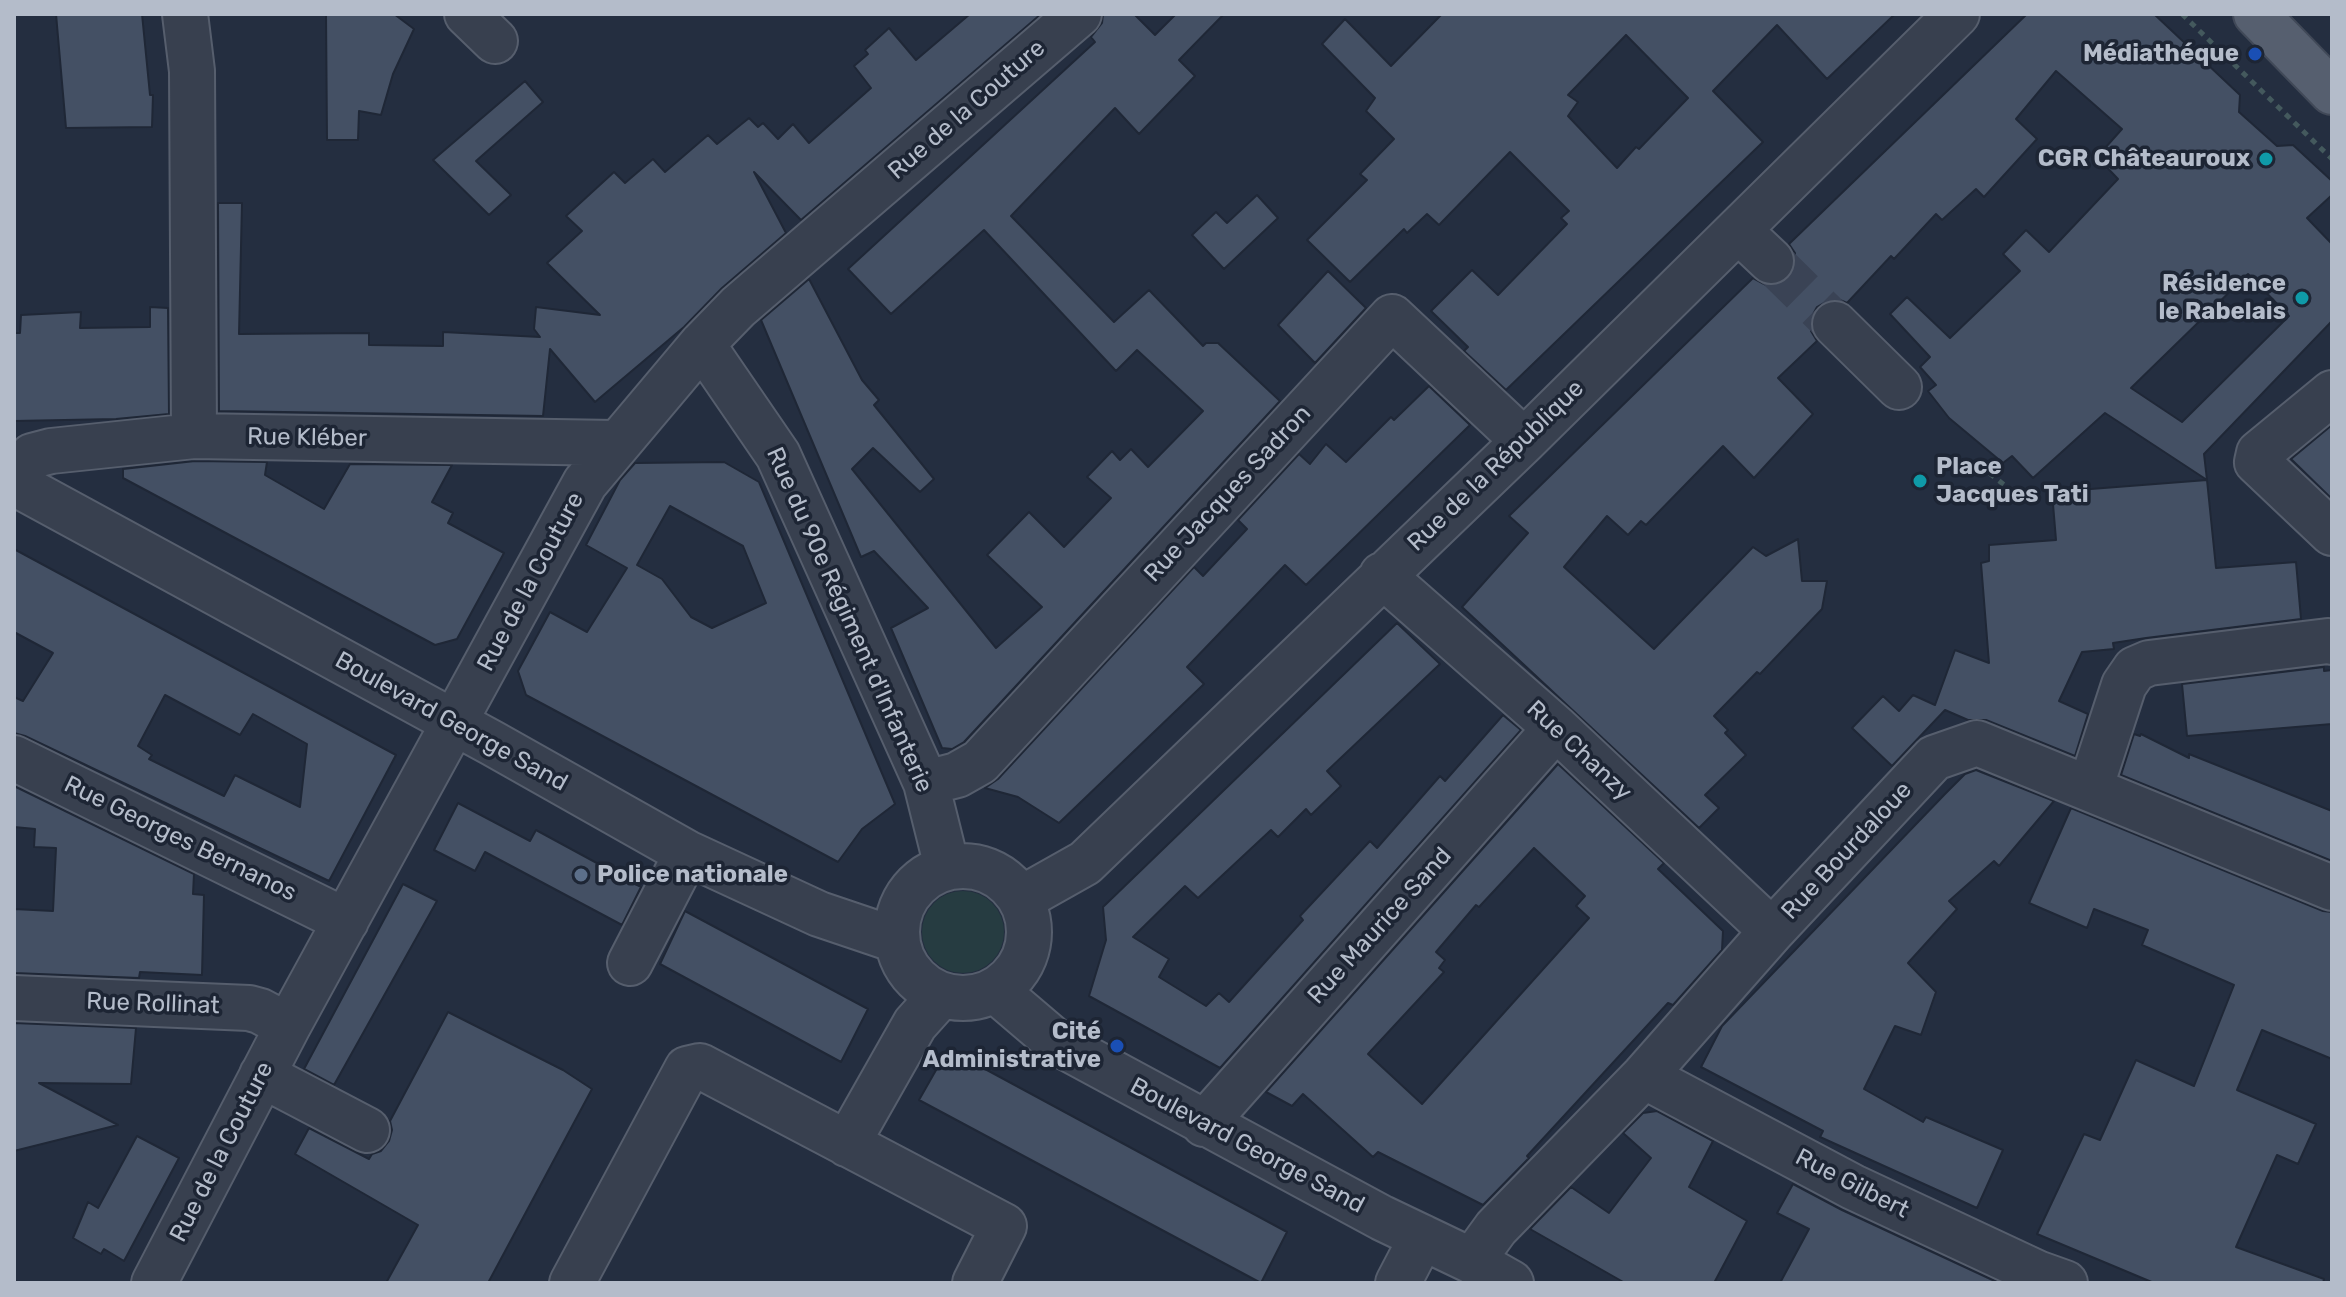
<!DOCTYPE html>
<meta charset="utf-8">
<style>
body{margin:0}
#map{position:relative;width:2346px;height:1297px;overflow:hidden;background:#242e40;font-family:Rubik,sans-serif}
canvas{display:block}
.frame{position:absolute;inset:0;border:16px solid #b4bcca;pointer-events:none}
</style>
<div id="map">
<canvas width="2346" height="1297"></canvas>
<div class="frame"></div>
</div>
<script>
const ctx = document.querySelector('canvas').getContext('2d');
ctx.lineJoin = 'round';
function fillPath(path, color) { ctx.fillStyle = color; ctx.fill(path, 'evenodd'); }
const shape = rows => new Path2D(rows.map(r => 'M' + r).join(''));
function strokePath(path, color, width, dash) { ctx.strokeStyle = color; ctx.lineWidth = width; ctx.lineCap = dash ? 'butt' : 'round'; ctx.setLineDash(dash || []); ctx.stroke(path); }
function label(font, color, halo, rows, align = 'center') {
  ctx.font = font + ' Rubik,sans-serif'; ctx.lineWidth = 7; ctx.setLineDash([]); ctx.textBaseline = 'middle'; ctx.strokeStyle = halo; ctx.fillStyle = color; for (const [text, x, y, turn = 0] of rows) {
    ctx.save(); ctx.translate(x, y); ctx.rotate((+turn || 0) * Math.PI / 180); ctx.textAlign = isNaN(turn) ? turn : align; if (halo) ctx.strokeText(text, 0, 0); ctx.fillText(text, 0, 0); ctx.restore();
  }
}
fillPath(shape([
 '922 932a41 41 0 1 1 82 0a41 41 0 1 1-82 0Z'
]), '#263c41');
const building = shape([
 [56,14,142,14,150,95,153,95,152,127,66,128,56,14],
 [326,14,394,14,414,29,393,74,381,115,359,111,358,140,327,140,326,14],
 [970,14,1041,14,801,220,754,172,786,233,722,288,684,327,595,402,550,349,543,416,219,411,218,203,242,203,239,334,369,333,369,345,443,346,443,332,540,337,534,329,536,307,600,315,547,263,582,231,566,216,614,172,625,183,653,159,665,172,708,135,717,144,749,118,758,127,763,123,778,139,793,124,809,143,871,88,854,66,868,54,865,50,889,28,916,60,970,14],
 [1103,14,1134,14,1155,35,1176,14,1224,14,1179,60,1195,76,1139,134,1115,108,1011,216,1114,322,1149,290,1203,346,1206,343,1218,343,1280,401,964,742,952,749,942,748,891,628,928,608,874,551,861,557,761,320,809,279,862,380,879,400,874,405,934,479,920,492,873,448,852,469,996,648,1042,607,987,555,1029,512,1064,547,1111,498,1087,477,1112,451,1120,460,1131,449,1148,467,1203,411,1137,350,1116,371,984,230,891,314,848,269,1095,42,1091,37,1102,23,1103,14],
 [1442,14,1895,14,1827,79,1777,25,1713,91,1763,142,1506,390,1464,351,1468,347,1431,311,1472,270,1498,295,1567,224,1561,218,1569,211,1510,152,1439,225,1427,214,1407,233,1404,229,1350,282,1307,240,1367,180,1360,174,1394,139,1366,111,1375,98,1322,44,1345,19,1391,66,1442,14],
 [1626,35,1688,98,1639,149,1636,147,1617,168,1568,116,1578,102,1568,95,1626,35],
 [2027,14,2154,14,2240,95,2239,112,2277,146,2293,145,2332,181,2332,195,2307,218,2332,244,2332,321,2204,454,2207,480,2105,413,2033,478,2012,456,2003,463,1949,418,1928,391,1936,385,1920,367,1930,357,1890,314,1907,297,1950,338,2020,271,2003,254,2026,230,2049,252,2118,179,2097,157,2122,129,2056,71,2016,119,2037,139,1984,197,1976,189,1942,220,1936,214,1894,259,1891,256,1847,303,1840,300,1829,300,1817,307,1811,318,1811,331,1817,341,1778,378,1813,414,1754,478,1723,446,1646,525,1641,521,1628,535,1607,516,1564,567,1654,649,1753,547,1766,556,1798,539,1802,581,1827,581,1822,609,1760,674,1757,672,1714,716,1728,730,1725,733,1746,755,1705,795,1719,808,1699,828,1462,607,1528,533,1509,516,1753,278,1766,285,1779,285,1789,279,1795,266,1795,253,1789,244,2027,14],
 [2248,274,2289,316,2182,422,2131,388,2248,274],
 [525,81,543,102,476,161,511,195,489,215,433,160,525,81],
 [1257,195,1278,218,1224,269,1192,235,1216,212,1227,223,1257,195],
 [1328,271,1366,308,1315,363,1278,325,1328,271],
 [150,307,168,308,169,414,116,419,14,421,14,333,20,333,21,315,81,312,80,328,150,327,150,307],
 [1429,386,1470,425,1306,585,1285,565,1187,667,1204,684,1059,823,1018,797,985,788,998,779,1194,567,1203,576,1247,529,1238,520,1299,454,1310,464,1326,444,1346,462,1391,417,1394,420,1429,386],
 [2332,425,2332,499,2291,459,2332,425],
 [195,461,267,462,265,475,324,509,350,464,452,465,432,502,453,513,448,523,504,553,457,639,435,645,123,478,123,469,195,461],
 [724,462,759,482,895,804,862,829,838,862,526,695,518,671,550,612,587,632,627,568,586,545,620,480,635,463,724,462],
 [670,506,743,546,766,603,712,628,691,617,662,579,637,565,670,506],
 [2207,480,2216,568,2296,562,2301,619,2146,638,2113,643,2114,649,2082,652,2059,701,2088,714,2075,756,1986,720,1968,720,1945,710,1892,766,1852,728,1883,696,1899,711,1913,695,1935,705,1955,650,1989,663,1981,563,1989,561,1989,545,2056,540,2052,492,2207,480],
 [14,549,396,755,329,881,25,736,14,733,14,697,23,701,53,653,14,632,14,549],
 [165,695,240,735,253,714,307,744,300,807,235,775,224,796,149,759,152,755,138,746,165,695],
 [1397,623,1440,664,1327,771,1341,786,1311,815,1306,809,1278,837,1271,830,1198,898,1185,886,1133,937,1169,959,1159,977,1206,1006,1219,993,1229,1002,1303,920,1300,916,1370,841,1377,848,1440,776,1445,781,1503,715,1521,730,1220,1068,1089,996,1106,940,1103,907,1397,623],
 [2324,667,2324,671,2332,670,2332,724,2187,736,2182,684,2324,667],
 [2134,734,2140,736,2141,734,2189,758,2189,754,2332,811,2332,861,2121,775,2134,734],
 [1558,764,1664,863,1658,869,1723,931,1722,950,1673,1005,1668,1003,1527,1156,1529,1158,1483,1205,1378,1152,1373,1157,1303,1094,1292,1106,1266,1092,1558,764],
 [1534,848,1585,896,1576,906,1589,918,1422,1104,1368,1054,1444,972,1439,968,1445,960,1436,952,1476,905,1479,907,1534,848],
 [1976,770,2054,801,1999,866,1994,861,1949,901,1957,909,1908,963,1936,992,1921,1035,1895,1026,1864,1089,1923,1122,1926,1117,2003,1150,1977,1208,1820,1137,1823,1131,1701,1067,1722,1026,1945,794,1965,774,1976,770],
 [14,786,194,874,193,894,204,895,202,975,140,972,139,978,14,973,14,909,53,911,56,848,34,847,35,829,14,827,14,786],
 [458,803,530,841,536,830,641,887,622,925,485,852,475,871,434,850,458,803],
 [2071,808,2323,911,2332,912,2332,1059,2262,1030,2237,1090,2316,1124,2298,1164,2277,1155,2236,1247,2324,1279,2323,1283,2154,1283,2037,1234,2084,1134,2100,1140,2136,1060,2194,1086,2234,985,2142,945,2148,930,2094,909,2087,928,2029,903,2071,808],
 [403,884,437,901,334,1085,304,1069,403,884],
 [685,911,868,1009,841,1062,660,964,685,911],
 [448,1012,563,1070,592,1089,488,1283,386,1283,418,1225,295,1154,309,1128,369,1159,372,1154,381,1151,389,1141,392,1130,390,1121,448,1012],
 [14,1023,136,1028,131,1084,39,1083,118,1125,14,1151,14,1023],
 [948,1049,1287,1232,1261,1283,919,1100,948,1049],
 [1657,1111,1713,1141,1689,1187,1747,1221,1714,1283,1625,1283,1530,1229,1571,1187,1609,1213,1651,1158,1623,1133,1643,1113,1657,1111],
 [137,1136,179,1158,124,1261,104,1249,101,1254,73,1238,88,1202,98,1208,137,1136],
 [1793,1184,1842,1210,1999,1283,1780,1283,1809,1229,1777,1213,1793,1184]
]);
fillPath(building, '#445064');
strokePath(building, '#1f2736', 2);
strokePath(shape([
 [1771,261,1835,324]
]), '#3a4355', 44, [44, 22]);
const minor = shape([
 [185,14,192,71,194,436],
 [467,14,495,41],
 [1738,230,1771,261],
 [1835,324,1899,387],
 [702,344,778,455,926,783,947,867],
 [2332,393,2259,453,2257,462,2332,533],
 [14,482,32,456,51,451,194,436,615,443],
 [14,483,492,743,687,853,819,914,896,940],
 [1382,575,1556,728,1772,931],
 [14,758,346,921],
 [926,783,957,775,980,762,1392,317,1524,441],
 [2090,789,2124,685,2135,669,2149,663,2328,641,2332,642],
 '897 932a66 66 0 1 1 132 0a66 66 0 1 1-132 0Z',
 [1021,899,1085,863,1524,441,1957,14],
 [630,963,687,853],
 [995,990,1056,1042,1382,1218,1472,1261,1511,1283],
 [14,998,249,1008,260,1011,288,1026],
 [262,1075,367,1130],
 [1644,1076,1853,1187,2037,1273,2065,1283],
 [1204,1124,1556,728],
 [847,1144,915,1024,941,995],
 [1472,1261,1496,1228,1644,1076,1772,931,1934,758,1977,743,2332,888],
 [154,1283,288,1026,585,483,702,344,738,307,1079,14],
 [572,1283,687,1069,700,1066,1004,1226,975,1283],
 [1398,1283,1422,1237]
]);
const major = shape([
 [2256,14,2332,92]
]);
strokePath(minor, '#565e6d', 48);
strokePath(major, '#414958', 48);
strokePath(shape([
 [2182,14,2332,159],
 [1980,466,2016,494]
]), '#44595d', 5, [6, 6]);
strokePath(minor, '#38404f', 44);
strokePath(major, '#565f6f', 44);
for (const [x, y, r, color] of [
 [2255,54,8,"#1a4fb4"],
 [2266,159,8,"#0f9aa8"],
 [2302,298,8,"#0f9aa8"],
 [1920,481,8,"#0f9aa8"],
 [581,875,8,"#5c6f8a"],
 [1117,1046,8,"#1a4fb4"]
]) { const dot = new Path2D(); dot.arc(x, y, r, 0, 2 * Math.PI); ctx.fillStyle = color; ctx.fill(dot); strokePath(dot, '#1d2534', 3); }
label('bold 24px', '#b4bcca', '#1d2534', [
 ["Médiathéque",2239,54],
 ["CGR Châteauroux",2250,159],
 ["Résidence",2286,284],
 ["le Rabelais",2286,312],
 ["Place",1936,467,"left"],
 ["Jacques Tati",1936,495,"left"],
 ["Police nationale",597,875,"left"],
 ["Cité",1101,1032],
 ["Administrative",1101,1060]
], 'right');
label('24px', '#b4bcca', '#1d2534', [
 ["Rue de la Couture",967,110,-41],
 ["Rue Kléber",307,438,1],
 ["Rue de la République",1496,466,-44],
 ["Rue Jacques Sadron",1228,494,-47],
 ["Rue de la Couture",531,582,-62],
 ["Rue du 90e Régiment d'Infanterie",849,620,66],
 ["Boulevard George Sand",451,722,29],
 ["Rue Chanzy",1579,751,43],
 ["Rue Georges Bernanos",180,839,26],
 ["Rue Bourdaloue",1847,851,-47],
 ["Rue Maurice Sand",1380,926,-48],
 ["Rue Rollinat",153,1004,2],
 ["Boulevard George Sand",1247,1146,28],
 ["Rue de la Couture",222,1152,-63],
 ["Rue Gilbert",1852,1184,27]
]);
</script>
